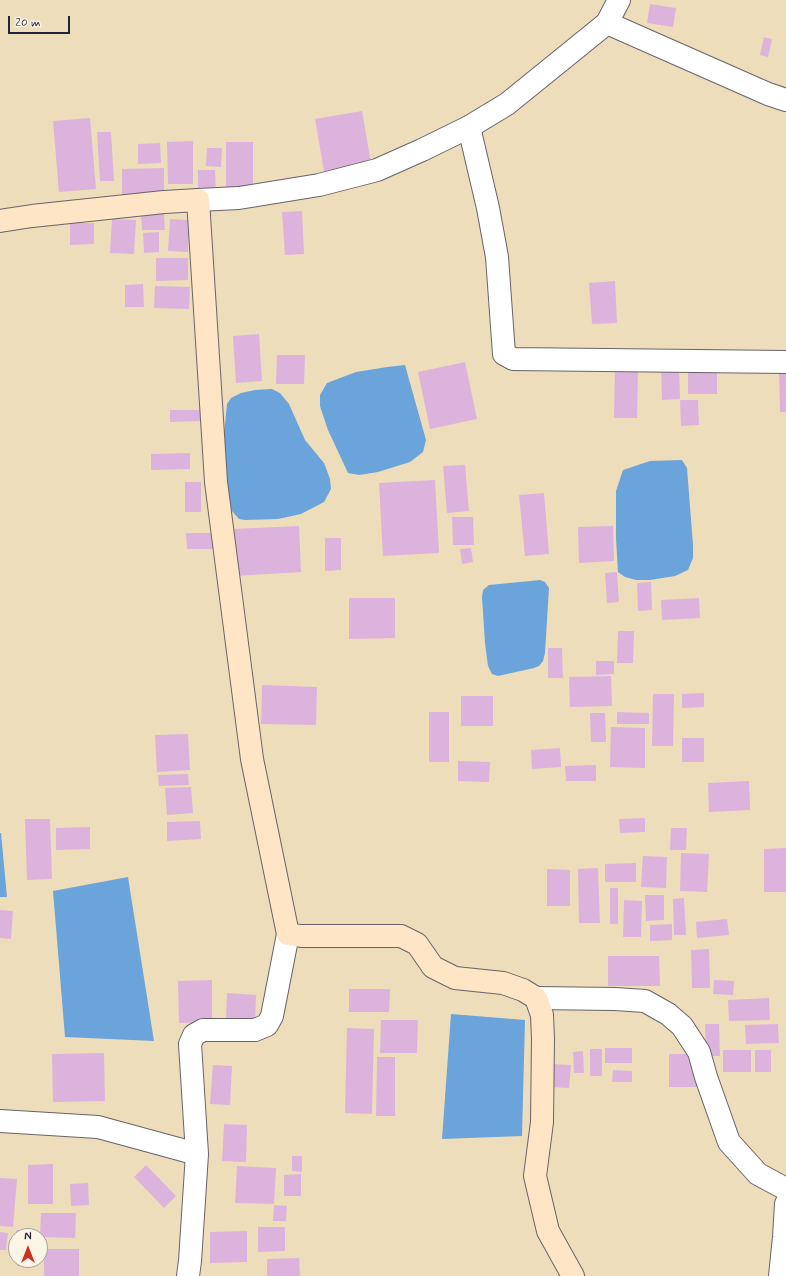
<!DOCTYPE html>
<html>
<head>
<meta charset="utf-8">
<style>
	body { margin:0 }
	#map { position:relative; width:786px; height:1276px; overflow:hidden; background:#edb; font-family:Mynerve,sans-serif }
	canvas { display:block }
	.north { position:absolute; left:8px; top:1228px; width:40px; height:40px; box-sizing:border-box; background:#fcf5e5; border:1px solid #a5a1a1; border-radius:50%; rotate:0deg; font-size:11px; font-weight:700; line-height:16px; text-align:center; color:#22223b }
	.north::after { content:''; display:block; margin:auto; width:14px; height:18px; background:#c8321e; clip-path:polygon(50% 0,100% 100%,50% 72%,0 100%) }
	.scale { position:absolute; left:8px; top:16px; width:62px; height:18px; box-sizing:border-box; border:2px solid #22223b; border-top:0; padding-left:5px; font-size:12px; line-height:14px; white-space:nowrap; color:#22223b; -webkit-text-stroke:3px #fcf5e5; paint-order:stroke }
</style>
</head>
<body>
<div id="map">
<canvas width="786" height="1276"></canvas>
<div class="north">N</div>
<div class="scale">20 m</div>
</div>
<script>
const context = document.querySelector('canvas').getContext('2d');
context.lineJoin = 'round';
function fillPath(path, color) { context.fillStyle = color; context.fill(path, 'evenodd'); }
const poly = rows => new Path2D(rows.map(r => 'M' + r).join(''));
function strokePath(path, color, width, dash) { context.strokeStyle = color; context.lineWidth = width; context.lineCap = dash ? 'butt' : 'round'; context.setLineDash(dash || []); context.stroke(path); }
const water = poly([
	[405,365,426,440,423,452,410,462,378,472,359,475,348,473,328,430,320,406,320,395,327,383,356,372,387,367],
	[272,389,280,393,289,404,305,440,324,463,330,479,331,489,324,502,301,514,278,519,245,520,239,519,231,510,227,497,223,444,227,404,231,398,241,393,255,390],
	[682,460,687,468,693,545,693,558,688,570,675,576,650,580,636,580,625,577,618,572,616,539,616,491,623,470,650,461],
	[540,580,545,582,549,588,545,653,543,661,539,666,534,668,498,676,492,674,488,666,485,643,482,597,483,590,489,585],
	[0,833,1,833,7,897,0,897],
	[128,877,154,1041,65,1037,53,891],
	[451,1014,525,1020,522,1136,442,1139]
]);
const building = poly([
	[650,4,676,8,673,27,647,23],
	[764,37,772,39,768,57,760,55],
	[362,111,371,163,324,171,315,119],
	[90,118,96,189,59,192,53,121],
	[97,132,111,132,114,181,100,181],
	[193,141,193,184,168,184,167,142],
	[226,142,253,142,253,191,226,191],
	[160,143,161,163,138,164,138,144],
	[207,148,222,148,221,167,206,166],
	[164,168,164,195,122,196,122,169],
	[198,170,215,170,216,196,198,196],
	[302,211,304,254,285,255,282,212],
	[164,214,165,230,142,230,141,215],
	[112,219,136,220,134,254,110,253],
	[170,219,189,220,188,252,168,251],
	[70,223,94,223,94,244,70,245],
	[159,232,159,252,144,253,143,233],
	[156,258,188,258,188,280,156,281],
	[615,281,617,323,592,324,589,283],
	[143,284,144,307,125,307,125,285],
	[155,286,190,287,189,309,154,308],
	[259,334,262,381,236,383,233,336],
	[277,355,305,355,304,384,276,384],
	[465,362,477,419,430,429,418,372],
	[615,366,638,367,637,418,614,418],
	[661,366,679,366,680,399,662,400],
	[688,369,717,369,717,394,688,394],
	[779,372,786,372,786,412,780,412],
	[680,400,698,400,699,425,681,426],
	[170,410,200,410,200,421,170,422],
	[190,453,190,469,151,470,151,454],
	[465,465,469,511,447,513,443,466],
	[435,480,439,553,383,556,379,483],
	[185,482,201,482,201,512,185,512],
	[544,493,549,554,525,556,519,495],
	[452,517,473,517,474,545,453,545],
	[299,526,301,572,235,576,233,529],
	[613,526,614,561,579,563,578,527],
	[186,533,213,533,213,549,187,549],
	[325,538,341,538,341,570,325,571],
	[471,548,473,562,462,564,460,549],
	[617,572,619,602,607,603,605,573],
	[651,582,652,610,638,611,637,583],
	[349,598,395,598,395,638,349,639],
	[699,598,700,618,662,620,661,600],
	[618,631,634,631,633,663,617,663],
	[548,648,562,648,563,678,548,678],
	[596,661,614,661,614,674,596,675],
	[611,676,612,706,570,707,569,677],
	[262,685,317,687,316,725,261,724],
	[704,693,704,707,682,708,682,694],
	[653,694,674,694,673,746,652,746],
	[461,696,493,696,493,726,461,726],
	[429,712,449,712,449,762,429,762],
	[617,712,649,713,649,724,617,724],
	[590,713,605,713,606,742,591,742],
	[611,727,645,728,645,768,610,767],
	[188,734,190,770,157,772,155,735],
	[682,738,704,738,704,762,682,762],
	[560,748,561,767,532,769,531,750],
	[458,761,490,762,489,782,458,781],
	[596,765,596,781,566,781,565,766],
	[188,774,189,785,159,786,158,775],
	[749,781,750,810,709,812,708,783],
	[191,787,193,813,167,815,165,788],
	[645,818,645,832,620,833,619,819],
	[25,819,50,819,52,879,27,880],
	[200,821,201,839,167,841,167,822],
	[90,827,90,849,56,850,56,828],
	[671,828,687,828,686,850,670,850],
	[786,848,786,892,764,892,764,849],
	[681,853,709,854,707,892,680,891],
	[643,856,667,857,666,888,641,887],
	[636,863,636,882,605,882,605,864],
	[598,868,600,923,579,923,578,869],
	[547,869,570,870,570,906,547,906],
	[610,888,618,888,618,924,610,924],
	[645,895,664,895,664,920,646,921],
	[684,898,686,935,674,935,673,899],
	[624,900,642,901,641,937,623,937],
	[0,910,13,911,11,939,0,938],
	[727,919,729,935,697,938,696,922],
	[672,924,672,940,650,941,650,925],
	[709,949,710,988,692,988,691,950],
	[608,956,659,956,660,986,608,986],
	[212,980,212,1022,179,1023,178,981],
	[714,980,734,981,733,995,713,994],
	[349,989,390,989,389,1012,349,1012],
	[227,993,256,995,255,1021,226,1020],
	[769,998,770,1020,729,1021,728,1000],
	[381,1020,418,1020,417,1053,380,1053],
	[705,1024,719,1024,720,1056,706,1056],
	[778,1024,779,1043,746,1044,745,1025],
	[347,1028,374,1029,372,1114,345,1113],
	[605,1048,632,1048,632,1063,605,1063],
	[590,1049,602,1049,602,1076,590,1076],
	[723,1050,751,1050,751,1072,723,1072],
	[755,1050,771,1050,771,1072,755,1072],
	[583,1051,584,1073,574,1073,573,1052],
	[104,1053,105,1101,53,1102,52,1054],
	[669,1054,696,1054,697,1087,669,1087],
	[377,1057,395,1057,395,1116,376,1116],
	[552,1064,571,1065,569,1088,551,1087],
	[213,1065,232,1066,230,1105,210,1104],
	[613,1070,632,1071,632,1082,612,1082],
	[224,1124,247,1125,246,1162,222,1161],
	[292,1156,302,1156,302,1172,292,1171],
	[53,1164,53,1204,28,1204,28,1165],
	[146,1165,176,1196,164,1208,134,1177],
	[237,1166,276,1168,274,1204,235,1203],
	[301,1174,301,1196,284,1196,284,1175],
	[0,1178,17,1179,13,1227,0,1226],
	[88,1183,89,1205,71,1206,70,1184],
	[274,1205,287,1206,286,1221,273,1221],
	[41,1213,76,1213,75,1238,40,1237],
	[258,1227,285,1227,285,1251,258,1252],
	[16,1230,26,1230,26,1236,16,1236],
	[247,1231,247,1262,210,1263,210,1232],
	[0,1232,8,1233,6,1250,0,1250],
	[44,1249,79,1249,79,1276,44,1276],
	[299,1258,300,1276,267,1276,267,1259],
	[17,1260,27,1260,28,1265,17,1266]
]);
const minor = poly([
	[607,23,768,94,786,100],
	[469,127,488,208,497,257,504,354,513,359,786,362],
	[536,998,615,999,645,1001,668,1014,682,1026,699,1052,706,1077,729,1142,758,1174,786,1189],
	[0,1121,98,1127,197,1154],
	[188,1276,190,1261,197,1154,190,1044,194,1035,203,1030,255,1030,267,1025,272,1016,288,934],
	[780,1276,784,1237,786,1204]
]);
const tertiary = poly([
	[198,200,239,198,319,185,377,170,422,150,469,127,507,104,607,23,619,0]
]);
const secondary = poly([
	[0,221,32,216,164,202,198,200,216,482,252,759,288,934,301,936,401,936,417,944,433,967,455,978,503,983,523,990,536,998,542,1015,543,1039,542,1122,535,1176,548,1231,573,1276]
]);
fillPath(water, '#6ba4da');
fillPath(building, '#dcb3dd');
strokePath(minor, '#696368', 24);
strokePath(tertiary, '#696368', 24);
strokePath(secondary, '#696368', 24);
strokePath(minor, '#fff', 22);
strokePath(tertiary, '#fff', 22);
strokePath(secondary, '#fde5c5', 22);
</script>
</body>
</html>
